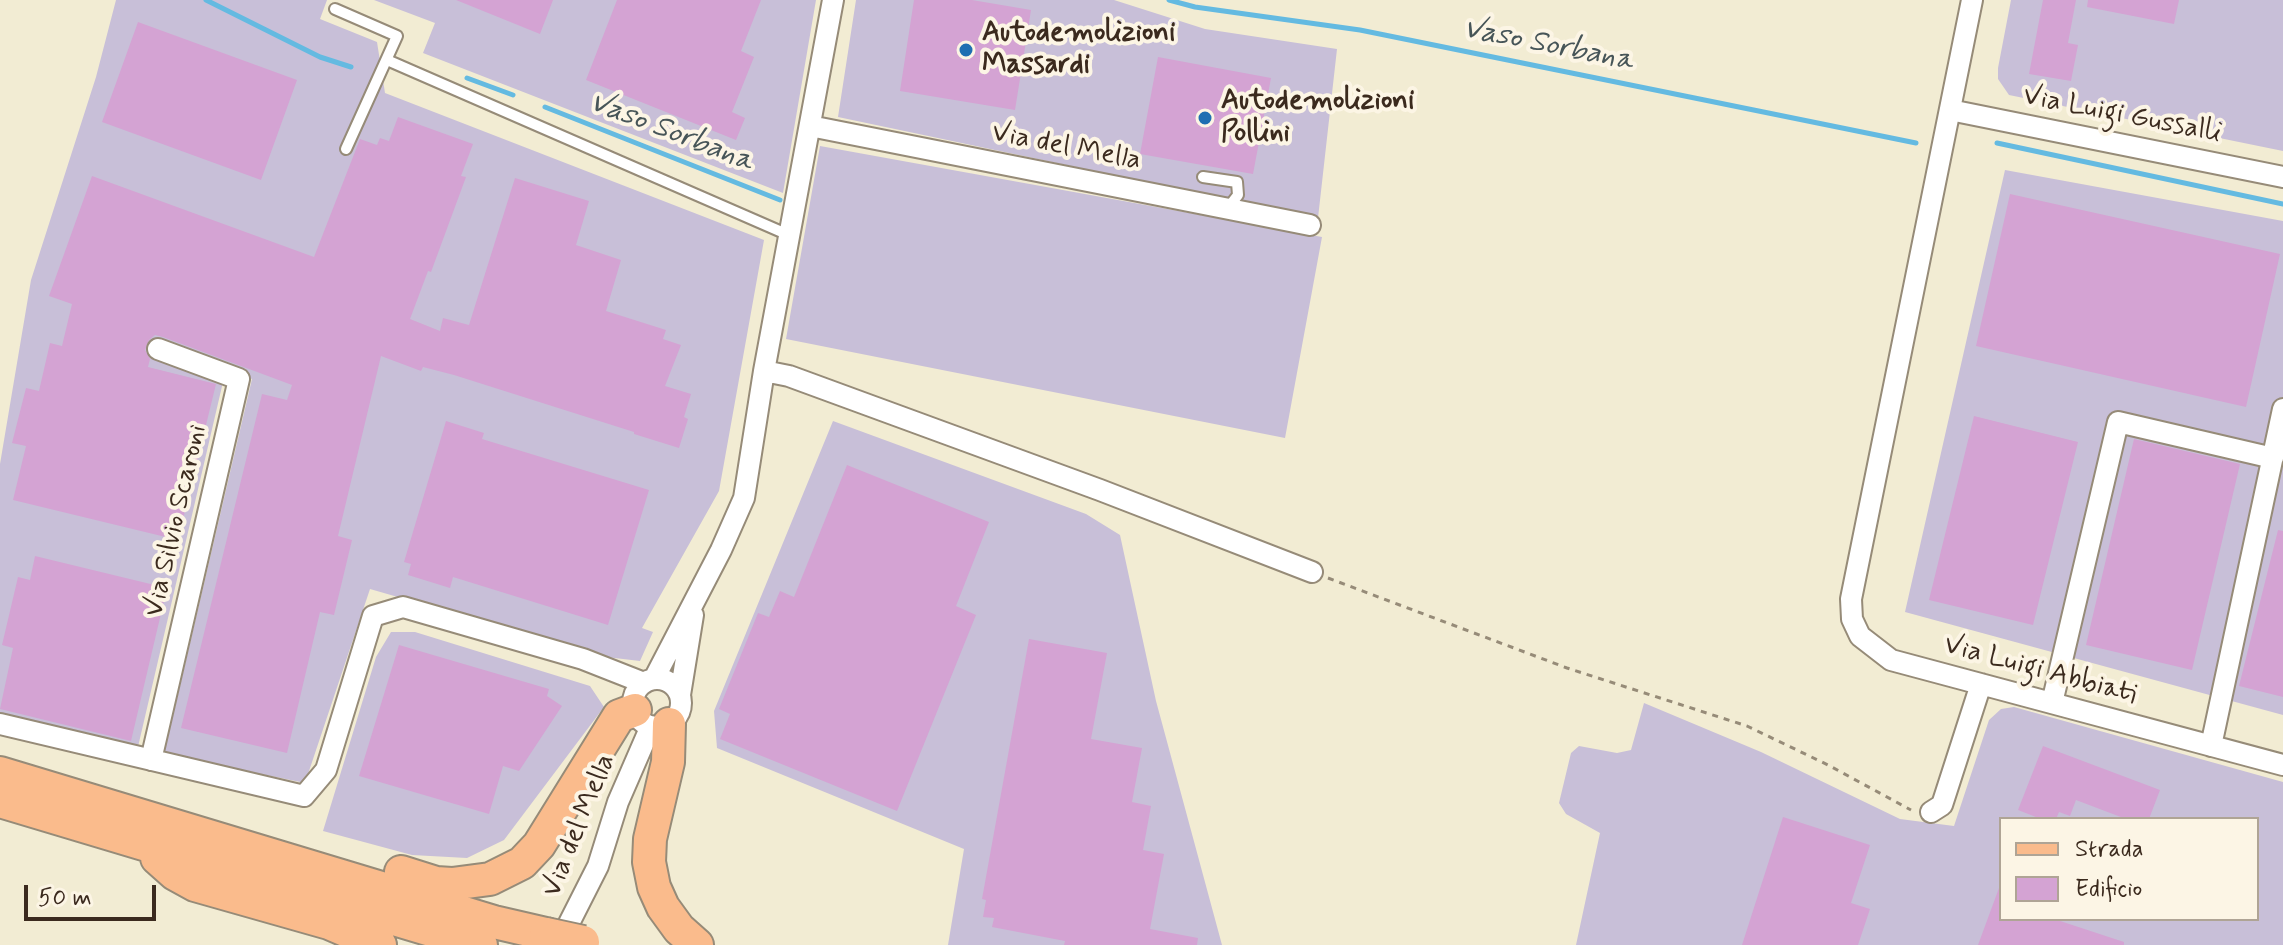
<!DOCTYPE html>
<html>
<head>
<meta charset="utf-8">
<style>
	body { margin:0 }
	#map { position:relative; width:2283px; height:945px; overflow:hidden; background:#f2ecd3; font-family:Mynerve,sans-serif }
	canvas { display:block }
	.legend { position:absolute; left:1999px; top:817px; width:260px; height:104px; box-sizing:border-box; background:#fcf5e5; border:2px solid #afa495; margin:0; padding:10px 14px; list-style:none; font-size:24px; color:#3b2a1e }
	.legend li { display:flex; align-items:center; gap:16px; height:40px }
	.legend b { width:40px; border:2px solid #afa495 }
	.scale { position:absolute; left:24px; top:885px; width:132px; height:36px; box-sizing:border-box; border:4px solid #3b2a1e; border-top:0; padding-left:10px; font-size:24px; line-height:28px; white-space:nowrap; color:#3b2a1e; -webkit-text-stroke:6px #fcf5e5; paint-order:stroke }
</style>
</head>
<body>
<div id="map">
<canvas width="2283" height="945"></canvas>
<ul class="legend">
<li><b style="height:10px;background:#fabb8c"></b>Strada</li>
<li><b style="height:22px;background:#d4a3d3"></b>Edificio</li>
</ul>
<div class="scale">50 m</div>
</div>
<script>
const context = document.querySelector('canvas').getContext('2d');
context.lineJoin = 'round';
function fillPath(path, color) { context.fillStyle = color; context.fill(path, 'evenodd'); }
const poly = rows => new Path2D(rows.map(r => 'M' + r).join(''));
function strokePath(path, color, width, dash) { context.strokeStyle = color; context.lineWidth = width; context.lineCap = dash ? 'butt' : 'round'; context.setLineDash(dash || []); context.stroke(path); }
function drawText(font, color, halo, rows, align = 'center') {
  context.font = font + ' Mynerve,sans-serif'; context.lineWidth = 8; context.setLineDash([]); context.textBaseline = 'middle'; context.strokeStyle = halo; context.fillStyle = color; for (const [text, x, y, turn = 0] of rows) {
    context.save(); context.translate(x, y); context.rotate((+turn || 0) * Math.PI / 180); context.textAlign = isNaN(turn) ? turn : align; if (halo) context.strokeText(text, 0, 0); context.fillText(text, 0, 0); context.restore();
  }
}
const industrial = poly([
	[116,0,327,0,320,19,377,42,385,93,764,240,719,491,642,628,653,632,640,661,606,657,370,589,305,783,164,754,252,379,158,343,223,382,137,751,0,722,0,464,31,280,96,77],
	[374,0,816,0,783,193,423,53,435,23],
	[856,0,1114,0,1205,29,1337,49,1318,218,838,117],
	[2011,0,2283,0,2283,151,2009,95,1998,79,1998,68],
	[820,146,1322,237,1285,438,786,339],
	[2005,170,2283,221,2283,715,1905,612],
	[833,421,1086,514,1120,535,1156,701,1222,945,948,945,964,849,717,748,714,711],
	[391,632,415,632,590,686,604,707,504,840,467,858,412,855,323,831,376,657],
	[1644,703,1761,752,1900,819,1954,826,1989,720,2001,709,2014,707,2283,782,2283,945,1576,945,1600,833,1566,814,1559,803,1571,753,1579,746,1617,753,1631,750],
	[2001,819,2257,819,2257,919,2001,919]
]);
const stream = poly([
	[206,0,320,57,351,67],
	[1169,0,1195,7,1360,30,1916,143],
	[467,78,513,95],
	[545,107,780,200],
	[1997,143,2283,204]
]);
const building = poly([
	[456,0,553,0,540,34],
	[617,0,761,0,741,51,754,57,732,112,745,118,736,140,586,80],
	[914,0,972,0,1031,10,1015,110,900,91],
	[2043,0,2076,0,2068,43,2078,45,2071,81,2029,74],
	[2088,0,2179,0,2174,24,2087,7],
	[138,22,297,80,261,180,102,122],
	[1158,57,1271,78,1253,174,1140,154],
	[398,117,473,144,461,176,466,177,431,272,428,271,410,319,440,331,443,318,469,325,515,178,589,201,576,245,621,260,606,311,666,330,663,339,681,345,665,386,691,394,684,417,688,419,679,448,634,434,634,432,454,375,423,367,421,371,381,356,338,536,352,540,334,615,320,612,287,753,181,728,262,394,287,400,292,385,163,337,155,335,149,340,145,350,150,359,148,367,216,384,178,540,13,500,26,446,12,443,26,388,39,391,50,343,62,346,72,304,49,296,92,176,314,257,360,139,377,145,380,138,389,141],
	[2010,194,2280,254,2246,407,1976,346],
	[1974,416,2078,442,2033,625,1929,600],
	[446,421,484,433,482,439,649,490,608,625,453,577,450,588,408,575,411,564,404,562],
	[2134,439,2240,464,2192,670,2086,645],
	[847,465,989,522,956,606,976,615,897,811,720,739,730,714,719,709,758,613,769,617,780,591,794,597],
	[2278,530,2283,531,2283,697,2239,686],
	[35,556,167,588,131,741,0,709,13,648,2,645,18,577,30,580],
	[1029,639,1107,653,1091,739,1142,748,1132,802,1151,806,1143,850,1164,854,1150,929,1198,938,1197,945,1064,945,1065,941,992,927,994,918,983,917,986,900,982,899],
	[399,645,549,689,547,696,562,706,519,771,503,766,489,814,359,776],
	[2043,746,2160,790,2149,819,2126,819,2076,800,2070,816,2059,812,2056,819,2041,819,2018,810],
	[1783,817,1870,845,1851,903,1870,909,1858,945,1742,945],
	[1999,888,2001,919,2054,919,2124,942,2124,945,1978,945]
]);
const path = poly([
	[1328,578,1567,668,1747,726,1828,765,1911,810]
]);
const service = poly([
	[335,9,397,36,346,149],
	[387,60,791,236],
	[1203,177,1237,182,1238,195,1227,209]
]);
const minor = poly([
	[1972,0,1851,599,1852,619,1860,636,1891,660,2283,765],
	[1950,110,2283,177],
	[810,126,1310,225],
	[764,371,789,376,1100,490,1312,572],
	[654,679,721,550,744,498,764,371,833,0],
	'633 703a24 24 0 1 1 48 0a24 24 0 1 1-48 0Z',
	[680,695,693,615],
	[2052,703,2118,422,2273,458],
	[0,724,304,796,326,770,373,616,403,607,583,659,644,683],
	[2211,746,2283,409],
	[151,760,239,379,158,349],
	[1931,812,1942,805,1981,684],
	[558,945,598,866,618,802,651,726]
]);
const primary = poly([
	[669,724,668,762,650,839,649,862,654,887,663,907,679,929,697,945],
	[0,773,494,922,546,934],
	[0,801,481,945],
	[157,858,175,874,195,885,329,923,380,945],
	[401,872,436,883,452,884,490,879,522,863,539,845,619,716,635,710]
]);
const primaryBridge = poly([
	[546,934,583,942]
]);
const markers = [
	[966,50,8,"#1f6fb2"],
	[1205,118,8,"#1f6fb2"]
];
const poiNames = [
	["Autodemolizioni",982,34],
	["Massardi",982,66],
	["Autodemolizioni",1221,102],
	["Pollini",1221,134]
];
const streetNames = [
	["Via Luigi Gussalli",2122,116,11],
	["Via del Mella",1066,148,11],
	["Via Silvio Scaroni",177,521,-77],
	["Via Luigi Abbiati",2040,671,15],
	["Via del Mella",580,826,-68]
];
const waterNames = [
	["Vaso Sorbana",1548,46,11],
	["Vaso Sorbana",671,133,21]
];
fillPath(industrial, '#c8bfd8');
strokePath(stream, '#64bae1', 5);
fillPath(building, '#d4a3d3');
strokePath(service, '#968b78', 14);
strokePath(minor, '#968b78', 24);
strokePath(primary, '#968b78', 36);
strokePath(path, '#968b78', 3, [6, 6]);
strokePath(service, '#fff', 10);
strokePath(minor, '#fff', 20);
strokePath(primary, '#fabb8c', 32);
strokePath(primaryBridge, '#968b78', 36, []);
strokePath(primaryBridge, '#fabb8c', 32);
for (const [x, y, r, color] of markers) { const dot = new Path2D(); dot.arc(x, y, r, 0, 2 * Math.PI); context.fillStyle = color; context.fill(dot); strokePath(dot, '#fcf5e5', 3); }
drawText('bold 28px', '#3b2a1e', '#fcf5e5', poiNames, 'left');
drawText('28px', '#3b2a1e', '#fcf5e5', streetNames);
drawText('italic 30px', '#475558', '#fcf5e5', waterNames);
</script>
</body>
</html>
